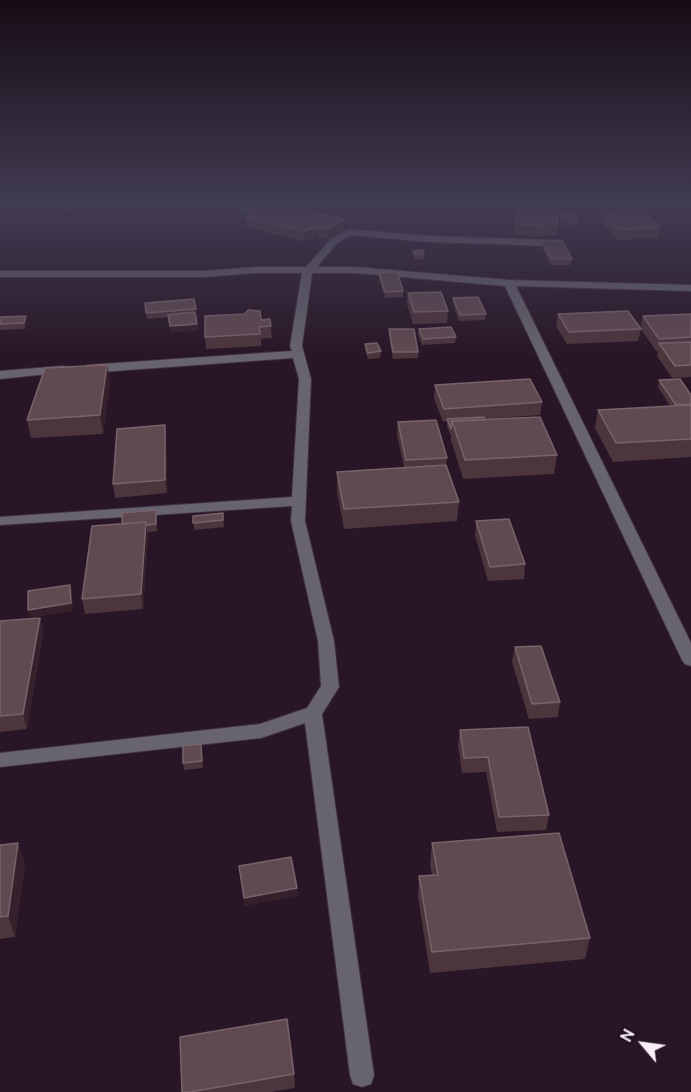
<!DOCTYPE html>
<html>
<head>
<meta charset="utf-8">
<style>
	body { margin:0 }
	#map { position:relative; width:691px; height:1092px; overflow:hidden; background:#281626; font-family:Ubuntu,sans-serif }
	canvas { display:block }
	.north { position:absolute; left:613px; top:1014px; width:60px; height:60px; -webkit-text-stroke:4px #1e0d1d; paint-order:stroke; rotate:299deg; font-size:16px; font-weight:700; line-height:24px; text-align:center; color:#faeef8 }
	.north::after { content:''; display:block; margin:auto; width:21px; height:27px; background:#faeef8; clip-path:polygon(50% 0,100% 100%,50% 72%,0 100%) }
</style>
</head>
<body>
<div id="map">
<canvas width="691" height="1092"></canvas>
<div class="north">N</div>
</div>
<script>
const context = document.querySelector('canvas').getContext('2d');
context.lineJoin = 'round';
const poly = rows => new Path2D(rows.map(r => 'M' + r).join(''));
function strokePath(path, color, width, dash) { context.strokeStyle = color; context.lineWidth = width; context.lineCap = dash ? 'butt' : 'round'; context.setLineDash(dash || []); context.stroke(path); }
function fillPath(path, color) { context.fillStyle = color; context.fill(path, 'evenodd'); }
const street = poly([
	[233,206,247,206,263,213,259,216,233,206],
	[348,229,431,236,553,240,558,243,553,246,431,242,350,235,337,243,317,267,356,267,509,280,691,285,691,291,516,286,691,643,691,666,685,664,682,660,505,286,356,273,312,273,302,346,311,379,305,521,334,641,339,687,322,714,374,1075,371,1084,362,1087,353,1084,350,1075,305,723,261,738,0,767,0,753,260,724,307,708,321,686,318,641,291,521,292,506,0,525,0,517,292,497,299,379,293,358,87,373,81,369,87,365,292,351,290,346,302,273,255,273,204,277,0,277,0,271,204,271,255,267,306,267,331,239,348,229],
	[63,366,67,368,67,372,0,379,0,371,63,366]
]);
const wall = poly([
	[57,206,86,206,72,211],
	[516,207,558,224,557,235,544,234,543,237,514,235],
	[561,212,577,220,576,225,562,225,560,217],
	[603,213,660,227,658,238,618,240,601,223],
	[245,217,344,230,328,239,318,237,304,241,246,227],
	[542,241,572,259,571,265,551,265,542,247],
	[413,251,424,254,424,259,414,260],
	[379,273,403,291,403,297,385,298,379,279],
	[408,293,448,311,447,323,413,324,407,304],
	[453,298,486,314,485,320,459,321,453,304],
	[194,299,198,330,171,332,169,317,147,319,145,303],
	[558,314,640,328,643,316,691,314,691,377,672,378,657,356,658,351,656,351,641,329,638,341,567,344,556,326],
	[0,317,27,322,25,329,0,330],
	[261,320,271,326,272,338,261,339,261,346,206,349,205,337],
	[389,329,418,352,418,358,393,359,389,336],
	[419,329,456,337,455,343,422,345,418,335],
	[365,344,381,351,380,358,368,359,365,351],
	[107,365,110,383,103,434,31,438,27,420],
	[659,380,691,395,691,457,613,462,595,428,598,410,670,406,658,387],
	[435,385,542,402,540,415,484,419,557,455,554,474,463,479,451,440,451,436,447,426,447,421,443,422,434,398],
	[398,422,447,458,446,465,459,502,457,521,344,529,337,491,337,472,404,467,397,435],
	[166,438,167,493,115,498,113,484],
	[156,510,157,531,148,532,148,536,143,609,85,614,82,599,122,524],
	[223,513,224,527,194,530,193,516],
	[476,521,525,564,524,579,488,581,475,535],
	[40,618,43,633,27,729,0,732,0,621],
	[515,647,560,702,558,717,529,719,512,662],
	[460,730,549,815,546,830,497,832,486,772,462,773,458,745],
	[202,752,203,768,184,770,183,763],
	[18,843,25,864,15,937,0,939,0,845],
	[432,843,590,938,585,959,430,973,418,897,419,876,432,875,430,865],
	[294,1074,295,1088,271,1092,182,1092]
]);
const shadedWall = poly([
	[71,206,86,206,72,211],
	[344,219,344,230,328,239,328,229],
	[318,227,318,237,304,241,304,231],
	[26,316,27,322,25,329,24,323],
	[197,324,198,330,171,332,170,326],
	[107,365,110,383,103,434,100,415],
	[165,425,166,438,167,493,165,480],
	[146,522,148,536,143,609,141,594],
	[70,585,72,592,73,611,30,618,28,610],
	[40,618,43,633,27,729,23,714],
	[18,843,25,864,15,937,8,916],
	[297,888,298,896,244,906,244,898]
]);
const building = poly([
	[265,206,286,206,344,219,328,229,318,227,304,231,245,217,265,206],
	[516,207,558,209,558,224,545,223,545,226,515,224,516,207],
	[642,210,660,227,620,230,603,213,642,210],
	[561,212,575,213,577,220,562,220,561,212],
	[562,240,572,259,551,259,542,241,562,240],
	[423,250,424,254,414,254,413,251,423,250],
	[397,272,403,291,385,292,379,273,397,272],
	[441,292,448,311,414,312,408,293,441,292],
	[478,297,486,314,460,315,453,298,478,297],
	[194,299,196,309,146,313,145,303,194,299],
	[248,310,260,311,261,320,270,319,271,326,259,327,260,334,205,337,205,316,245,314,248,310],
	[628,311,641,329,569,332,558,314,628,311],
	[195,312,197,324,170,326,168,315,195,312],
	[691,314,691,337,659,339,643,316,691,314],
	[26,316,24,323,0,324,0,317,26,316],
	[451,327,456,337,423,339,419,329,451,327],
	[389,329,414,329,418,352,393,352,389,329],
	[691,342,691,365,675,366,659,343,691,342],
	[377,343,381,351,368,353,365,344,377,343],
	[107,365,100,415,27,420,45,368,107,365],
	[530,379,542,402,444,409,435,385,530,379],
	[680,379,691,395,691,404,676,405,659,380,680,379],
	[691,405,691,439,616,443,598,410,691,405],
	[484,417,485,420,452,421,451,429,447,419,484,417],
	[540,417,557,455,465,460,452,421,540,417],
	[436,420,447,458,406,460,398,422,436,420],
	[165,425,165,480,113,484,117,429,165,425],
	[446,465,459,502,344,509,337,472,446,465],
	[156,510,156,524,146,525,146,522,122,524,122,513,156,510],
	[223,513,223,520,193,523,193,516,223,513],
	[509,519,525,564,490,567,476,521,509,519],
	[146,522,141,594,82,599,92,526,146,522],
	[70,585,71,603,28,610,28,591,70,585],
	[40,618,23,714,0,716,0,621,40,618],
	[541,646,560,702,532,704,515,647,541,646],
	[528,727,549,815,499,817,488,757,464,758,460,730,528,727],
	[201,744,202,761,183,763,183,746,201,744],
	[559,833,590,938,432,952,419,876,438,875,432,843,559,833],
	[18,843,8,916,0,917,0,845,18,843],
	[291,857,297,888,244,898,239,866,291,857],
	[287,1019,294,1074,190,1092,182,1092,180,1037,287,1019]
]);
strokePath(street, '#41303f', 2);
fillPath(street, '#68646f');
fillPath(wall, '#4d353d');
fillPath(shadedWall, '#36202b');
fillPath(building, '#604951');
strokePath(building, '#78636b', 1.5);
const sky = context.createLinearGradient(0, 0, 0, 359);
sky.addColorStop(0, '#160c15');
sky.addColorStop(0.57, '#423c52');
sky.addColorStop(1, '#423c5200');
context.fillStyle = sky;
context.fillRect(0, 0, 691, 359);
</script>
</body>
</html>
